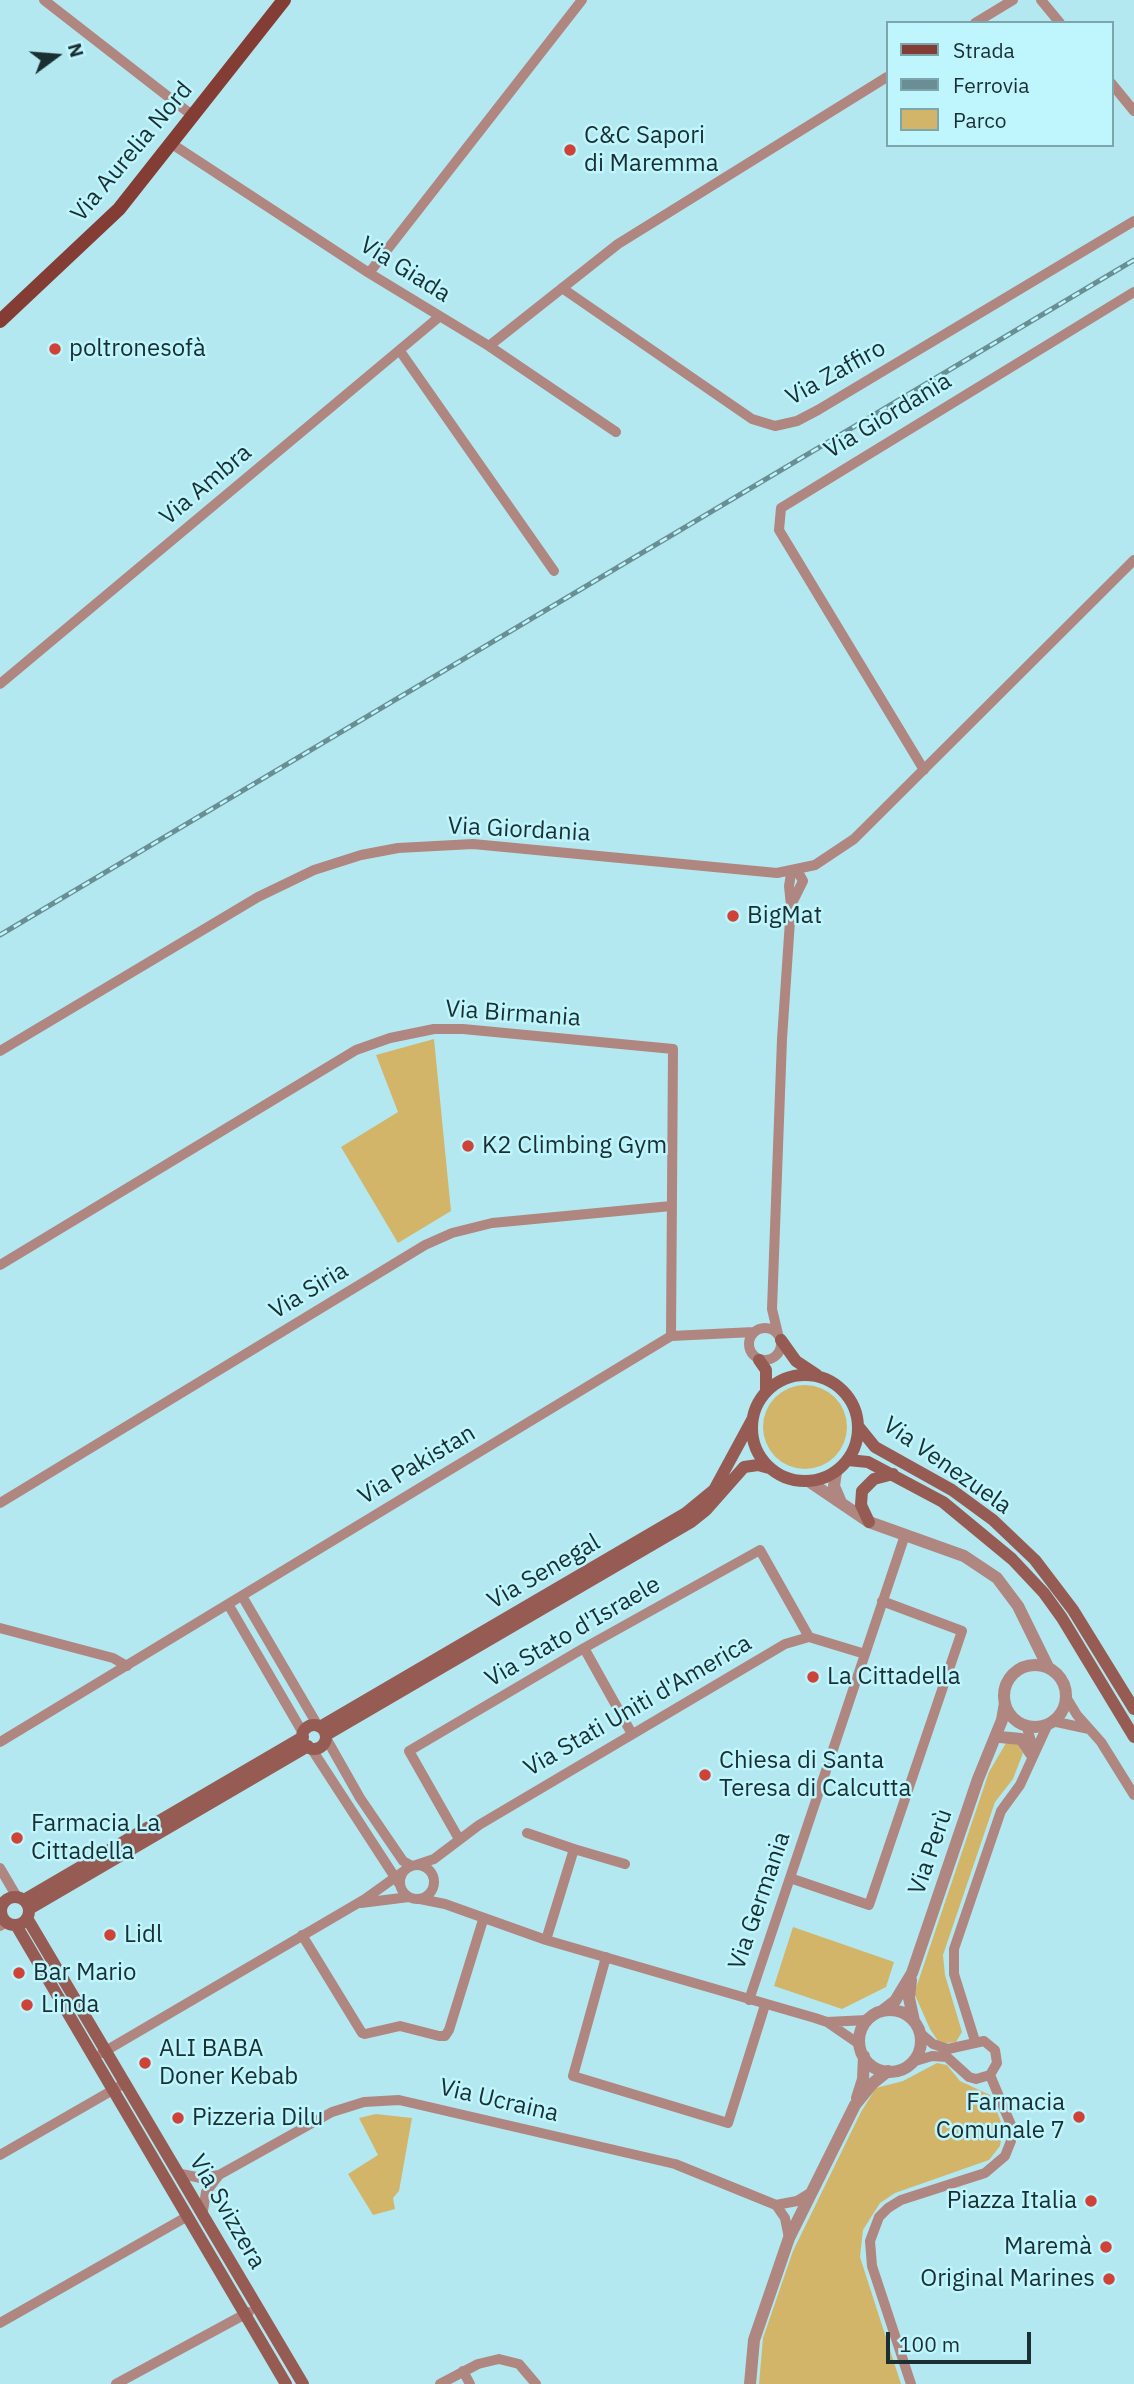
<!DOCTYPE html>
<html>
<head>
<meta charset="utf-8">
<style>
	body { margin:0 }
	#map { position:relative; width:1134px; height:2384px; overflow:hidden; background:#b3e8f0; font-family:"IBM Plex Sans",sans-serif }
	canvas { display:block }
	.legend { position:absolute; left:886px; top:21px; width:228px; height:126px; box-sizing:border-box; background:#bff5fd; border:2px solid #7da6ac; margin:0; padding:9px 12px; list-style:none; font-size:21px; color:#1a2f32 }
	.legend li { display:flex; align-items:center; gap:14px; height:35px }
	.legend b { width:35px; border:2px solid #7da6ac }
	.north { position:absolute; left:21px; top:21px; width:70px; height:70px; -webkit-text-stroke:5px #bff5fd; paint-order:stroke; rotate:74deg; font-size:19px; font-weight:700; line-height:28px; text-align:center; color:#1a2f32 }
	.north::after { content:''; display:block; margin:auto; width:24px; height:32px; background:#1a2f32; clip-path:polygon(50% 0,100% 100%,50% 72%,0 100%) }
	.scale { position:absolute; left:886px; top:2332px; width:145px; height:32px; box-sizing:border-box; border:4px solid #1a2f32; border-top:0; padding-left:9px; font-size:21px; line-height:24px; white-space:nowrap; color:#1a2f32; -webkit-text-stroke:5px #bff5fd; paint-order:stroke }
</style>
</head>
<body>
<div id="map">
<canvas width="1134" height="2384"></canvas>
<ul class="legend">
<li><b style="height:9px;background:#833d35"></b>Strada</li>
<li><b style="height:9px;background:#698f94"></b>Ferrovia</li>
<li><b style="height:19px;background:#d3b56a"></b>Parco</li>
</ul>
<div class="north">N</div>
<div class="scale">100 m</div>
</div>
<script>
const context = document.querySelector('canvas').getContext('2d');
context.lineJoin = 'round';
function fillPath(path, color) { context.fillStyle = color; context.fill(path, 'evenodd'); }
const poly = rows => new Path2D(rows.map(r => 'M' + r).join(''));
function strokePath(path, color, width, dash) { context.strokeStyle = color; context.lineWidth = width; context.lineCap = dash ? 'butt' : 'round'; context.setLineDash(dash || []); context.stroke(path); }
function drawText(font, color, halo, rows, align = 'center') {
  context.font = font + ' "IBM Plex Sans",sans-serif'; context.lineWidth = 5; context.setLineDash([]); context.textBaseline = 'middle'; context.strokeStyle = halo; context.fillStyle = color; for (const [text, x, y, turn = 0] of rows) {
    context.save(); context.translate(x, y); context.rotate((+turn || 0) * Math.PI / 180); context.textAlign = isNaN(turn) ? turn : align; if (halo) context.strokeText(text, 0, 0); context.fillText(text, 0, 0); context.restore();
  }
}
const green = poly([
	[434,1039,451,1211,398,1243,341,1147,398,1112,376,1055],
	'763 1427a42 42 0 1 1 84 0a42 42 0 1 1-84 0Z',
	[1006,1743,1017,1744,1023,1753,1013,1779,995,1802,943,1955,945,1975,962,2032,956,2042,946,2043,938,2041,930,2029,915,1995,916,1988,989,1772],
	[793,1927,894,1962,886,1987,842,2009,774,1986],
	[937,2063,947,2065,960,2081,990,2095,1002,2124,1002,2135,1000,2146,989,2160,895,2193,880,2203,863,2230,860,2257,901,2384,759,2384,763,2338,793,2251,861,2112,876,2088,903,2081],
	[376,2114,412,2118,399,2191,393,2198,395,2209,373,2215,348,2174,378,2155,359,2118]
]);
const minor = poly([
	[44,0,193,116],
	[1041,0,1060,23],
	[975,23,1013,0],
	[1111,83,1134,111],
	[172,144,369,273,489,346,616,432],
	[369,273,582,0],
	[562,288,752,419,775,426,797,421,818,410,1134,221],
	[489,346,618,244,887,77],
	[400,351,554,571],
	[0,684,439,317],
	[924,770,779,530,781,508,1134,292],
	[791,905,803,881,797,870],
	[0,1051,258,897,314,870,361,855,398,848,473,844,777,873,815,865,854,839,1134,560],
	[0,1265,356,1050,390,1038,434,1029,463,1029,673,1049,671,1336],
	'749 1344a16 16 0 1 1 32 0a16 16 0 1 1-32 0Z',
	[778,1334,772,1309,782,1039,791,906,789,886,791,874,796,870],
	[0,1503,425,1245,452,1233,492,1223,671,1206],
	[242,1596,318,1726],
	[228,1604,303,1733],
	[0,1628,113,1658,127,1666],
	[584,1648,632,1734],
	[1066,1697,1077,1715,1101,1742,1134,1795],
	[1052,1721,1089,1729],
	[1026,1725,1033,1747],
	[326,1738,360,1798,403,1861,412,1866],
	[0,1742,671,1336,754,1332],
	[311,1748,400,1885],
	[527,1833,574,1849],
	[459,1839,409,1751,584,1648,760,1550,809,1637],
	'400 1882a17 17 0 1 1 34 0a17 17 0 1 1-34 0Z',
	[416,1865,434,1859,479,1825,785,1644,809,1637,865,1654],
	[0,1868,17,1897],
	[790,1878,869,1905,962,1631,882,1601],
	[420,1899,445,1904,546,1940,815,2018,827,2022,859,2044],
	[0,1902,2,1906],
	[361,1903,409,1897],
	[0,1926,7,1922],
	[302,1935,362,2033,365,2034,400,2026,439,2036,445,2036,449,2030,483,1920],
	[546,1940,574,1849,625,1864],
	[606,1957,573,2076,728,2123,765,2005],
	[749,2000,905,1535],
	[827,2022,867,2020],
	[975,2041,954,1974,954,1949,1001,1811,1020,1785,1048,1724],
	[102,2053,365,1899,404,1871],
	[912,2062,932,2056,947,2057,969,2077,976,2079,990,2075,997,2063,995,2050,984,2041,948,2049,933,2044,919,2032],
	[0,2155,125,2083],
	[181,2174,201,2178,219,2175,332,2112,364,2102,399,2100,675,2164,776,2205,797,2201,810,2193],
	[776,2205,785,2218,789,2238],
	[203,2211,206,2192,219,2175],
	[0,2323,188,2216],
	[463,2371,470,2384],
	[116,2384,249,2312],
	[440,2384,478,2364,499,2359,519,2364,536,2384],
	[911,2384,872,2266,870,2241,879,2217,888,2208,901,2200,985,2173,1005,2156,1011,2141,1011,2125,990,2075]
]);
const tertiary = poly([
	[836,1472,834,1486,840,1500],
	[810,1482,869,1522,964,1556,997,1578,1018,1606,1048,1667],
	'1004 1696a31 31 0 1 1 62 0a31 31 0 1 1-62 0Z',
	[1000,1737,1021,1739,1032,1755],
	[911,1980,909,1998,914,2021],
	'859 2041a31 31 0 1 1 62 0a31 31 0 1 1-62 0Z',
	[882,2011,895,2001,912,1973,978,1779,1002,1720,1005,1703],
	[857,2098,863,2079,864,2056],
	[750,2384,754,2340,789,2238,855,2105,873,2083,888,2071]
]);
const secondary = poly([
	[781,1340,796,1361,817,1375],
	[759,1360,766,1370,766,1392],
	'752 1428a53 53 0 1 1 106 0a53 53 0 1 1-106 0Z',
	[858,1426,875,1447,952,1490,993,1520,1035,1560,1073,1610,1134,1709],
	[848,1460,868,1462,943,1502,1012,1559,1044,1593,1062,1618,1134,1737],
	[869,1522,861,1505,862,1491,874,1479,893,1474],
	'302 1737a12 12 0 1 1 24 0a12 12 0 1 1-24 0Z',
	[320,1727,686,1513,714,1490,753,1418],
	[326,1735,691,1522,706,1510,744,1467,758,1465,769,1468],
	'1 1911a14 14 0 1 1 28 0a14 14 0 1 1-28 0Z',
	[24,1900,303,1737],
	[29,1909,308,1746],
	[27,1918,303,2384],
	[16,1925,286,2384]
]);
const primary = poly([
	[0,321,119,209,284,0]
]);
const rail = poly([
	[0,935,1134,260]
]);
const markers = [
	[570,150,7,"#cf4238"],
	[55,349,7,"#cf4238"],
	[733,916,7,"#cf4238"],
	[468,1146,7,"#cf4238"],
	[813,1677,7,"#cf4238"],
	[705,1775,7,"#cf4238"],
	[17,1838,7,"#cf4238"],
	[110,1935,7,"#cf4238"],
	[19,1973,7,"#cf4238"],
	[27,2005,7,"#cf4238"],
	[145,2063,7,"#cf4238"],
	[1079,2117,7,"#cf4238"],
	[178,2118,7,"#cf4238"],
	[1091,2201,7,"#cf4238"],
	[1106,2247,7,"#cf4238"],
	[1109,2279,7,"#cf4238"]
];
const poiNames = [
	["C&C Sapori",584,136],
	["di Maremma",584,164],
	["poltronesofà",69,349],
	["BigMat",747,916],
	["K2 Climbing Gym",482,1146],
	["La Cittadella",827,1677],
	["Chiesa di Santa",719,1761],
	["Teresa di Calcutta",719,1789],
	["Farmacia La",31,1824],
	["Cittadella",31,1852],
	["Lidl",124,1935],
	["Bar Mario",33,1973],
	["Linda",41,2005],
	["ALI BABA",159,2049],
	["Doner Kebab",159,2077],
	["Farmacia",1065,2103,"right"],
	["Comunale 7",1065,2131,"right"],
	["Pizzeria Dilu",192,2118],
	["Piazza Italia",1077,2201,"right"],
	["Maremà",1092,2247,"right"],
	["Original Marines",1095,2279,"right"]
];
const streetNames = [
	["Via Aurelia Nord",132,152,-50],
	["Via Giada",405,270,32],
	["Via Zaffiro",836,373,-29],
	["Via Giordania",888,416,-31],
	["Via Ambra",206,485,-40],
	["Via Giordania",519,830,3],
	["Via Birmania",513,1014,4],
	["Via Siria",309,1291,-31],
	["Via Pakistan",417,1465,-31],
	["Via Venezuela",947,1466,35],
	["Via Senegal",544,1572,-30],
	["Via Stato d'Israele",573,1632,-30],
	["Via Stati Uniti d'America",638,1706,-30],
	["Via Perù",931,1852,-71],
	["Via Germania",760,1901,-71],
	["Via Ucraina",499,2101,13],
	["Via Svizzera",227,2212,60]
];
fillPath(green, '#d3b56a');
strokePath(minor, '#b08680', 10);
strokePath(tertiary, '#b08680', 12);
strokePath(secondary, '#965c54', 12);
strokePath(primary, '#833d35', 14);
strokePath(rail, '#698f94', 5);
strokePath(rail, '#bff5fd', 2.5, [8]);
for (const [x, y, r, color] of markers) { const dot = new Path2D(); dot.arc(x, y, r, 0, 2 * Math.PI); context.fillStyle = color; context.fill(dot); strokePath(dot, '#bff5fd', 2.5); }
drawText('24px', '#1a2f32', '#bff5fd', poiNames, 'left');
drawText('24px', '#1a2f32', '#bff5fd', streetNames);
</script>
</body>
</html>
